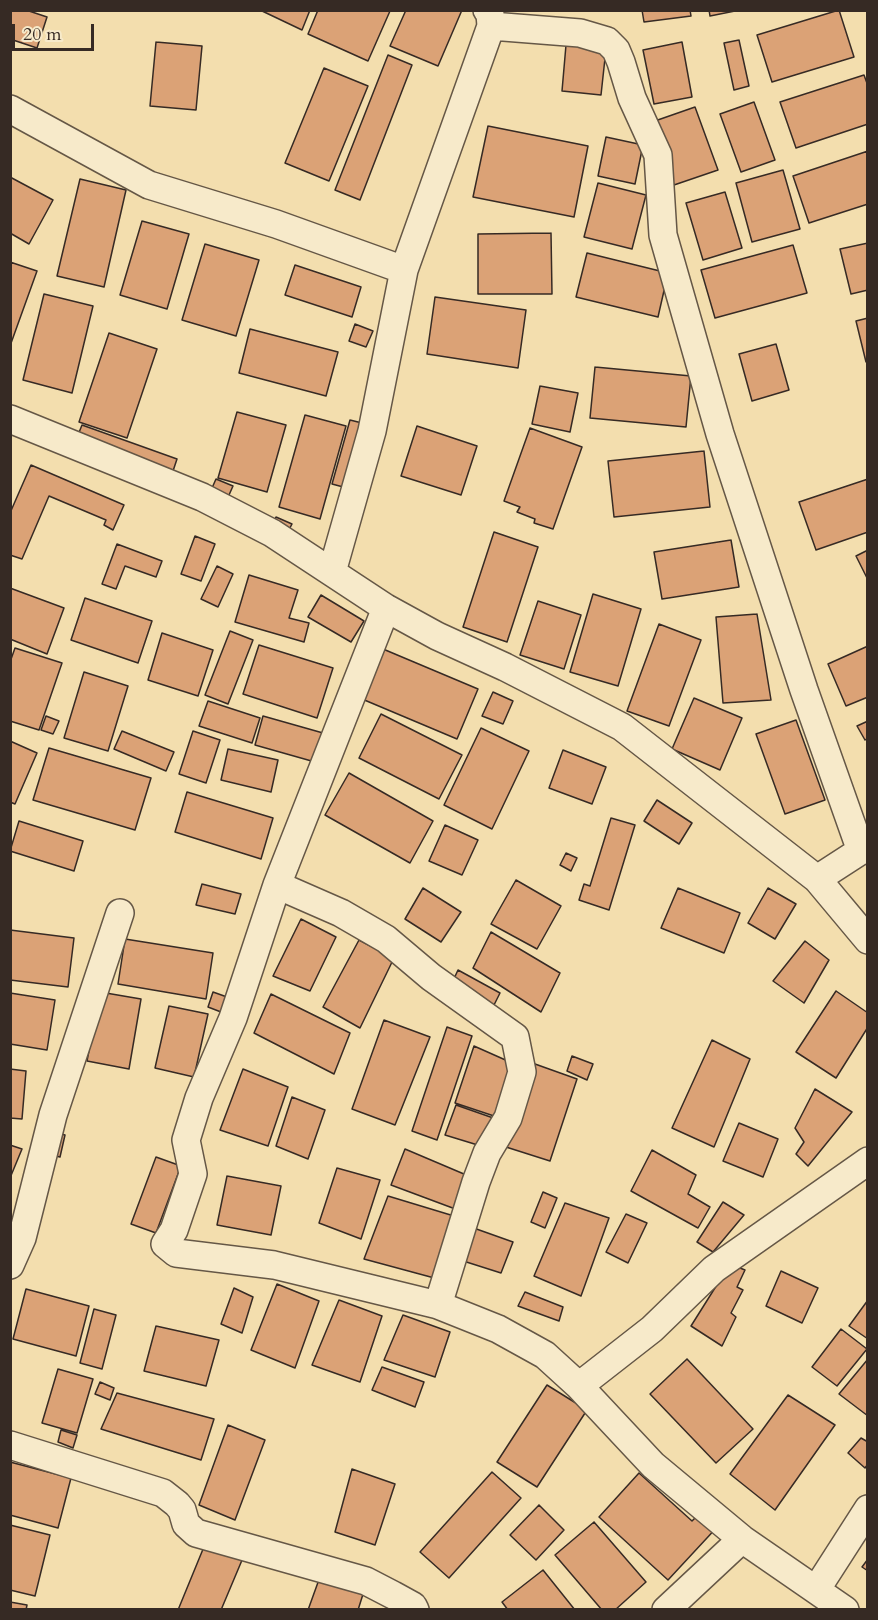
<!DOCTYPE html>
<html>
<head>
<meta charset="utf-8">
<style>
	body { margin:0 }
	#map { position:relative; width:878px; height:1620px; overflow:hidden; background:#f3deae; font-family:Cardo,serif }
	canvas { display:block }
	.frame { position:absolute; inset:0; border:12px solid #362a24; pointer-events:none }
	.scale { position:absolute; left:12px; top:24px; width:82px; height:27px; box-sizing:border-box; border:3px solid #362a24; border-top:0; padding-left:8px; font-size:18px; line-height:21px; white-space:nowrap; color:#362a24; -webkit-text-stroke:4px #f7eaca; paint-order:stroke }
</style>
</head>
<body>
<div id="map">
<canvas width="878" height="1620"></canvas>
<div class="frame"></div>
<div class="scale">20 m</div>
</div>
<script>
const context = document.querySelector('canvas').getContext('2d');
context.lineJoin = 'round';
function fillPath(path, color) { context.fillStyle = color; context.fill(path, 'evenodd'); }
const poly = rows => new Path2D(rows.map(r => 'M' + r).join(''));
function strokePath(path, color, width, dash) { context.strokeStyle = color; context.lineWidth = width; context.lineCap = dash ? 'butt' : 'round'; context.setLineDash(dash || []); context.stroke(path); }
const building = poly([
	[10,10,26,10,47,17,37,48,10,39,10,10],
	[260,10,310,10,302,30,260,10],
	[318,10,389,10,390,11,368,61,308,34,318,10],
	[406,10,462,10,438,66,390,46,406,10],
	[642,10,690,10,691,16,644,22,642,10],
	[709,10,735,10,735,11,710,16,709,10],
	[839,10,854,57,772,82,757,35,839,10],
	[739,40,749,86,734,90,724,43,739,40],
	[156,42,202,46,196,110,150,106,156,42],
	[682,42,692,97,654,104,643,50,682,42],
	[566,45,606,49,601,95,562,91,566,45],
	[388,55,412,65,360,200,335,190,388,55],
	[324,68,368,86,329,181,285,163,324,68],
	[864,75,868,86,868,124,796,148,780,102,864,75],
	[754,102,775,160,741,172,720,114,754,102],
	[695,107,718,170,674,185,652,122,695,107],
	[488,126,588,146,574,217,473,197,488,126],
	[606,137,643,145,635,184,598,176,606,137],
	[868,151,868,204,809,223,793,176,868,151],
	[783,170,800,229,752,242,736,183,783,170],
	[10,177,53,200,29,244,10,233,10,177],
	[80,179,126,190,104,287,57,276,80,179],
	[598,183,646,195,632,249,584,237,598,183],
	[725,192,742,248,703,260,686,203,725,192],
	[142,221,189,234,167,309,120,295,142,221],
	[551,233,552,294,478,294,478,234,551,233],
	[868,243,868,290,851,294,840,249,868,243],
	[205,244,259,260,236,336,182,320,205,244],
	[793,245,807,293,715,318,701,270,793,245],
	[587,253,668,273,658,317,576,297,587,253],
	[10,262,37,271,10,346,10,262],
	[295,265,361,287,352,317,285,295,295,265],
	[44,294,93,306,72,393,23,380,44,294],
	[435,297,526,310,518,368,427,354,435,297],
	[868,318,868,361,866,362,856,321,868,318],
	[355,324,373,331,366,347,349,341,355,324],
	[250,329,338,352,326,396,239,373,250,329],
	[109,333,157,349,127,438,79,422,109,333],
	[776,344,789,390,752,401,739,354,776,344],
	[595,367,691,376,686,427,590,418,595,367],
	[540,386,578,393,570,432,532,424,540,386],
	[237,412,286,425,267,492,218,478,237,412],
	[305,415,346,426,320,519,279,507,305,415],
	[350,420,366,424,347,488,332,484,350,420],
	[82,425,177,459,170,480,74,445,82,425],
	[417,426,477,446,461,495,401,476,417,426],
	[530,428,582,447,553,529,534,523,535,519,517,512,520,507,504,501,530,428],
	[704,451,710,507,614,517,608,461,704,451],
	[31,465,124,505,113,530,104,525,106,520,49,496,22,559,10,555,10,513,31,465],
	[216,479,233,486,225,504,208,497,216,479],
	[868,479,868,532,816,550,799,502,868,479],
	[276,517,292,524,283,541,268,534,276,517],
	[494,532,538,547,507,642,463,627,494,532],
	[195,536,215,544,201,581,181,574,195,536],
	[731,540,739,587,662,599,654,552,731,540],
	[117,544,162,561,156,577,125,566,116,589,102,584,117,544],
	[868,550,868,580,856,556,868,550],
	[217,566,233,574,218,607,201,599,217,566],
	[249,575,298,590,289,618,309,623,304,642,235,622,249,575],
	[10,588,64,608,47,654,10,639,10,588],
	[593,594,641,609,618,686,570,672,593,594],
	[321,595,364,621,351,642,308,617,321,595],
	[85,598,152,621,138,663,71,640,85,598],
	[538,601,581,615,564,669,520,655,538,601],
	[757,614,771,700,723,703,716,617,757,614],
	[659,624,701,640,669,726,627,711,659,624],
	[230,631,253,640,228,704,205,695,230,631],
	[162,633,213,650,198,696,148,680,162,633],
	[259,645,333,668,317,718,243,694,259,645],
	[868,646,868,697,846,706,828,664,868,646],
	[15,648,62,663,39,730,10,721,10,662,15,648],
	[383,649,478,689,457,739,362,699,383,649],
	[84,672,128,686,108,751,64,738,84,672],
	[493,692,513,701,503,724,482,716,493,692],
	[694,698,742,718,720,770,672,749,694,698],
	[208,701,260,718,252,743,199,726,208,701],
	[381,714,462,755,439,799,359,758,381,714],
	[46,716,59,721,53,734,41,730,46,716],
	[263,716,323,733,315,762,255,745,263,716],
	[796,720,825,800,785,814,756,734,796,720],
	[868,721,868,738,865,740,857,726,868,721],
	[481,728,529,751,492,829,444,805,481,728],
	[122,731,174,752,166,771,114,749,122,731],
	[193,731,220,740,206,783,179,774,193,731],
	[10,741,37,753,15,804,10,802,10,741],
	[49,748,151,778,135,830,33,800,49,748],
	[228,749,278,760,271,792,221,780,228,749],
	[563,750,606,767,592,804,549,788,563,750],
	[349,773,433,821,410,863,325,815,349,773],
	[187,792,273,818,261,859,175,832,187,792],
	[657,800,692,823,679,844,644,821,657,800],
	[611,818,635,825,609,910,579,900,584,884,590,886,611,818],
	[19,821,83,841,74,871,10,851,19,821],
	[445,825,478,840,462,875,429,861,445,825],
	[566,853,577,858,571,871,560,865,566,853],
	[516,880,561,906,537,949,491,924,516,880],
	[202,884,241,894,235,914,196,905,202,884],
	[423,888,461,912,441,942,405,919,423,888],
	[678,888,740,913,724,953,661,928,678,888],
	[768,888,796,904,775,939,748,923,768,888],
	[301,919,336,937,310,991,273,976,301,919],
	[10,930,74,938,68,987,10,980,10,930],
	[491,932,560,973,541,1012,473,968,491,932],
	[125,939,213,953,206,999,118,984,125,939],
	[359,940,394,958,360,1028,323,1007,359,940],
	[805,941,829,960,804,1003,773,981,805,941],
	[458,970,500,993,493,1007,452,983,458,970],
	[836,991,868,1013,868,1027,836,1078,796,1052,836,991],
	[100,992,141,999,129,1069,87,1061,100,992],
	[213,992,227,997,221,1012,208,1007,213,992],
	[10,993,55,1000,47,1050,10,1044,10,993],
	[271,994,350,1033,334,1074,254,1033,271,994],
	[169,1006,208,1014,194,1077,155,1068,169,1006],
	[384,1020,430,1037,395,1125,352,1109,384,1020],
	[447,1027,472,1036,437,1140,412,1131,447,1027],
	[712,1040,750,1059,714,1147,672,1128,712,1040],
	[474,1046,519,1066,500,1118,455,1103,474,1046],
	[572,1056,593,1064,587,1080,567,1071,572,1056],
	[535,1064,577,1079,550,1161,506,1147,535,1064],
	[10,1069,26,1071,22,1119,10,1118,10,1069],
	[243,1069,288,1087,268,1146,220,1130,243,1069],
	[815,1089,852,1112,808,1166,796,1154,804,1142,795,1128,815,1089],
	[292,1097,325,1110,308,1159,276,1146,292,1097],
	[456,1105,499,1120,481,1146,445,1135,456,1105],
	[739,1123,778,1139,763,1177,723,1161,739,1123],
	[53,1132,65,1135,60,1157,48,1154,53,1132],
	[10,1145,22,1149,10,1178,10,1145],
	[405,1149,471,1177,458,1210,391,1185,405,1149],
	[652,1150,696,1175,688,1194,710,1207,698,1228,631,1191,652,1150],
	[156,1157,181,1166,156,1233,131,1224,156,1157],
	[337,1168,380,1180,361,1239,319,1223,337,1168],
	[227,1176,281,1186,271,1235,217,1225,227,1176],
	[543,1192,557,1198,545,1228,531,1222,543,1192],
	[388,1196,454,1216,438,1279,364,1259,388,1196],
	[723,1202,744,1215,713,1252,697,1242,723,1202],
	[565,1203,609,1218,581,1296,534,1276,565,1203],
	[626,1214,647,1223,628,1263,606,1252,626,1214],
	[468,1226,513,1242,501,1273,457,1259,468,1226],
	[730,1264,745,1270,737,1287,743,1290,731,1313,736,1317,722,1346,691,1326,730,1264],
	[781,1271,818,1288,802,1323,766,1306,781,1271],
	[277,1284,319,1301,295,1368,251,1350,277,1284],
	[234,1288,253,1297,242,1333,221,1324,234,1288],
	[26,1289,89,1306,76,1356,13,1339,26,1289],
	[525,1292,563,1307,559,1321,518,1306,525,1292],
	[339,1300,382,1316,360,1382,312,1365,339,1300],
	[868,1300,868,1339,849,1326,868,1300],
	[94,1309,116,1315,102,1369,80,1363,94,1309],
	[403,1315,450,1332,435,1377,384,1360,403,1315],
	[156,1326,219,1340,206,1386,144,1371,156,1326],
	[841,1329,867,1349,837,1386,812,1367,841,1329],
	[687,1359,753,1429,716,1463,650,1394,687,1359],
	[868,1359,868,1416,839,1394,868,1359],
	[382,1367,424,1382,415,1407,372,1390,382,1367],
	[58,1369,93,1379,77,1433,42,1423,58,1369],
	[100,1382,114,1388,110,1400,95,1394,100,1382],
	[547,1385,587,1410,537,1487,497,1462,547,1385],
	[117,1393,214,1419,201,1460,101,1429,117,1393],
	[788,1395,835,1425,775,1510,730,1474,788,1395],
	[228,1425,265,1440,235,1520,199,1505,228,1425],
	[61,1430,77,1435,73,1448,58,1442,61,1430],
	[861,1438,868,1442,868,1464,865,1468,848,1453,861,1438],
	[10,1462,71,1478,58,1528,10,1515,10,1462],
	[352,1469,395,1484,375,1545,335,1532,352,1469],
	[492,1472,521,1498,449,1578,420,1552,492,1472],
	[639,1473,692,1521,703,1510,719,1525,668,1580,599,1517,639,1473],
	[539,1505,564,1530,536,1560,510,1535,539,1505],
	[594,1522,646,1582,615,1610,602,1610,555,1555,594,1522],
	[10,1525,50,1535,35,1596,10,1590,10,1525],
	[208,1537,245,1553,221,1610,178,1610,208,1537],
	[868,1559,868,1571,862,1567,868,1559],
	[543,1570,575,1610,508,1610,502,1602,543,1570],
	[321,1574,364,1591,358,1610,308,1610,321,1574],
	[10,1602,27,1605,26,1610,10,1610,10,1602]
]);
const minor = poly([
	[491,26,580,33,607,41,616,50,621,62,632,98,658,155,663,235,720,434,804,690,861,851],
	[10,109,149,185,276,224,404,270],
	[10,419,202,497,272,533,386,608,437,636,505,667,622,727,817,879,868,940],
	[332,572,372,431,404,270,491,26,490,14,487,10],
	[386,608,277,885,233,1018,199,1098,186,1140,193,1174,174,1230,165,1244,176,1253,274,1265,438,1305,498,1329,545,1355,579,1386,653,1465,742,1539,845,1610],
	[817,879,868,846],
	[277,885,341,913,386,939,431,977,515,1037,522,1072,508,1118,487,1153,476,1182,438,1305],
	[10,1265,22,1238,53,1115,120,913],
	[579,1386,652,1329,714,1269,868,1161],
	[10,1445,163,1493,177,1504,182,1510,186,1524,196,1533,366,1581,393,1595,413,1606,415,1610],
	[816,1590,868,1509],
	[666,1610,742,1539]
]);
fillPath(building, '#dba276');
strokePath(building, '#362a24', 1.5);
strokePath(minor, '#655746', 30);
strokePath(minor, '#f7eaca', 27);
</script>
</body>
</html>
